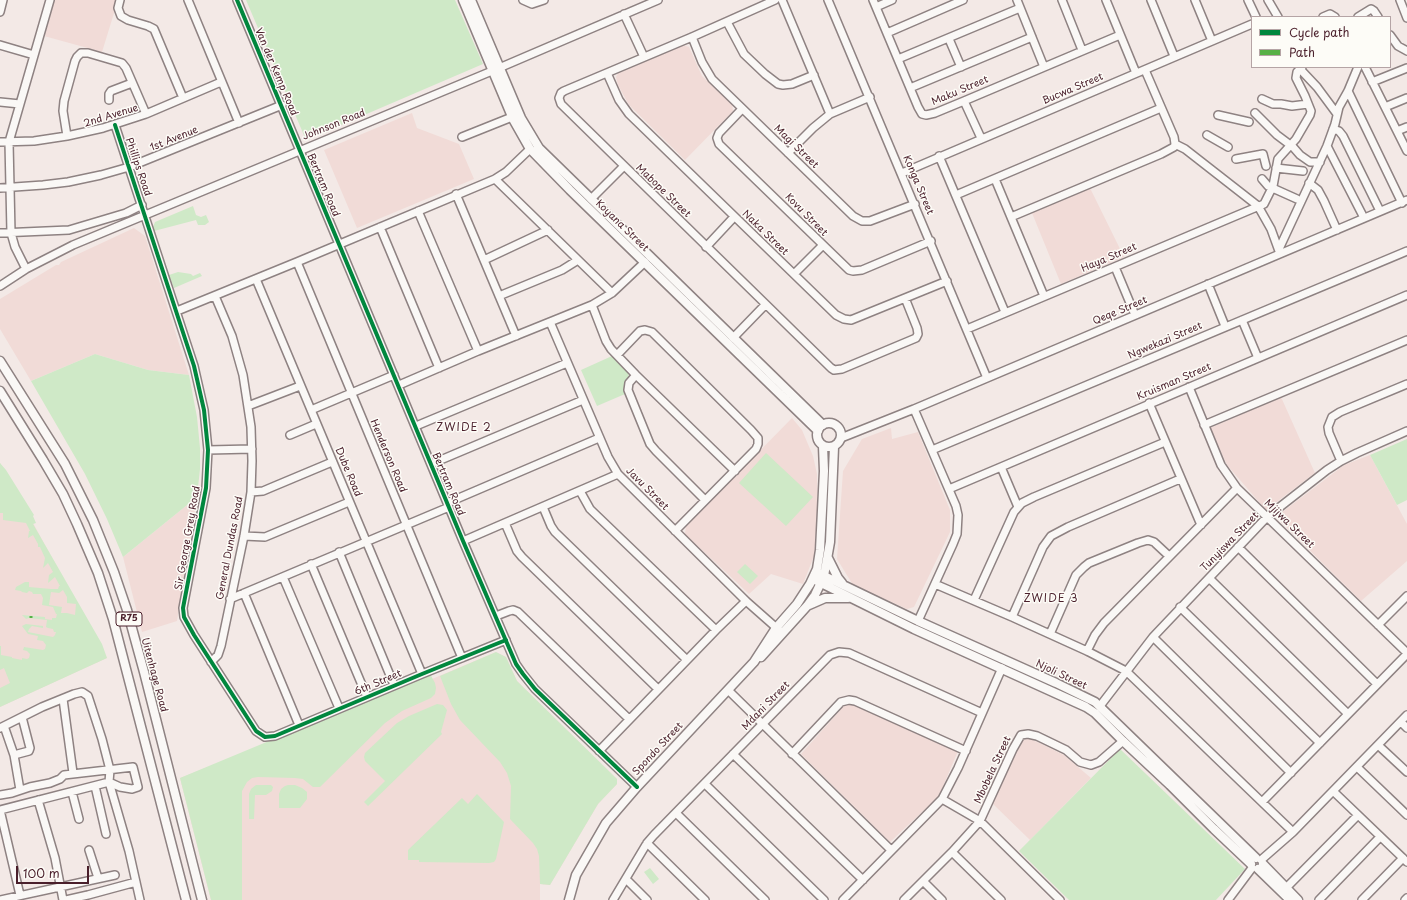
<!DOCTYPE html>
<html>
<head>
<meta charset="utf-8">
<style>
	body { margin:0 }
	#map { position:relative; width:1407px; height:900px; overflow:hidden; background:#f3e9e6; font-family:"Playpen Sans",sans-serif }
	canvas { display:block }
	.legend { position:absolute; left:1251px; top:16px; width:140px; height:52px; box-sizing:border-box; background:#fdfcf7; border:1px solid #b5a4a5; margin:0; padding:5px 7px; list-style:none; font-size:12px; color:#4a1f2b }
	.legend li { display:flex; align-items:center; gap:8px; height:20px }
	.legend b { width:20px; border:1px solid #b5a4a5 }
	.scale { position:absolute; left:16px; top:866px; width:73px; height:18px; box-sizing:border-box; border:2px solid #4a1f2b; border-top:0; padding-left:5px; font-size:12px; line-height:14px; white-space:nowrap; color:#4a1f2b; -webkit-text-stroke:3px #fdfcf7; paint-order:stroke }
</style>
</head>
<body>
<div id="map">
<canvas width="1407" height="900"></canvas>
<ul class="legend">
<li><b style="height:5px;background:#00873e"></b>Cycle path</li>
<li><b style="height:5px;background:#57b146"></b>Path</li>
</ul>
<div class="scale">100 m</div>
</div>
<script>
const context = document.querySelector('canvas').getContext('2d');
context.lineJoin = 'round';
function fillPath(path, color) { context.fillStyle = color; context.fill(path, 'evenodd'); }
const poly = rows => new Path2D(rows.map(r => 'M' + r).join(''));
function strokePath(path, color, width, dash) { context.strokeStyle = color; context.lineWidth = width; context.lineCap = dash ? 'butt' : 'round'; context.setLineDash(dash || []); context.stroke(path); }
function drawText(font, color, halo, rows, align = 'center') {
  context.font = font + ' "Playpen Sans",sans-serif'; context.lineWidth = 3; context.setLineDash([]); context.textBaseline = 'middle'; context.strokeStyle = halo; context.fillStyle = color; for (const [text, x, y, turn = 0] of rows) {
    context.save(); context.translate(x, y); context.rotate((+turn || 0) * Math.PI / 180); context.textAlign = isNaN(turn) ? turn : align; if (halo) context.strokeText(text, 0, 0); context.fillText(text, 0, 0); context.restore();
  }
}
const built = poly([
	[54,0,118,0,102,52,44,36],
	[682,45,689,47,702,76,732,104,733,111,685,160,629,105,618,85,616,77,619,71],
	[412,113,417,128,459,144,474,179,357,228,324,150],
	[1090,188,1124,257,1061,284,1032,213],
	[134,228,145,236,189,375,148,370,95,354,31,381,0,329,0,299,56,265,59,265,61,262],
	[1281,397,1315,473,1266,510,1227,465,1210,428],
	[792,418,802,430,813,456,817,474,818,508,814,556,803,584,771,574,749,594,685,534,686,526],
	[891,428,892,439,918,432,950,510,950,532,914,607,907,609,853,585,837,559,843,471,862,439],
	[1370,455,1407,524,1407,561,1361,601,1281,522,1281,513,1344,465],
	[0,463,107,658,0,707],
	[197,497,177,621,142,632,123,557],
	[496,652,506,657,517,681,617,779,617,784,598,804,550,885,540,884,540,900,211,900,180,778,432,679],
	[853,704,958,751,939,796,890,842,801,754,844,706],
	[1029,738,1064,755,1091,778,1030,840,993,804,1019,742]
]);
const green = poly([
	[246,0,455,0,483,64,306,140],
	[193,206,196,215,201,217,206,215,209,222,205,225,198,225,196,220,154,231,153,227,155,222],
	[178,272,191,274,193,276,200,273,202,276,174,288,169,275],
	[95,354,148,370,189,375,197,417,200,448,200,469,197,497,123,557,107,519,85,474,31,381],
	[612,356,628,372,629,378,625,385,625,394,597,406,581,370],
	[1407,439,1407,500,1397,505,1370,455],
	[766,453,813,497,786,526,739,483],
	[0,463,6,470,34,515,33,516,36,523,33,524,102,644,107,658,0,707,0,688,10,683,4,668,0,670,0,646,1,646,1,655,12,657,12,658,22,660,22,658,27,659,29,658,30,654,27,651,23,650,24,647,43,650,45,649,46,645,43,641,37,640,38,636,28,634,22,626,26,624,43,626,43,628,32,626,29,629,28,632,53,637,55,635,56,632,54,632,53,629,48,628,46,627,47,620,29,618,26,619,22,615,45,617,45,619,52,620,52,618,56,618,57,614,56,614,53,607,42,605,43,598,41,594,33,594,32,592,29,591,27,593,22,592,21,591,15,590,16,587,25,582,29,582,29,587,51,589,58,589,59,586,60,586,55,577,48,583,49,575,53,572,48,563,43,568,45,558,40,547,38,547,38,544,33,535,28,538,29,531,30,531,26,523,3,520,3,513,0,513],
	[63,590,67,597,67,603,76,604,75,615,67,613,61,613,62,607,49,605,51,592,59,593],
	[745,564,758,576,750,584,737,572],
	[496,652,506,657,517,681,617,779,617,784,598,804,550,885,540,884,539,856,537,849,533,843,510,819,511,786,507,773,500,762,460,720,451,704,440,676],
	[430,674,435,683,436,688,435,694,431,698,402,711,385,723,320,787,313,787,303,779,295,778,258,777,252,778,247,782,242,791,242,900,211,900,180,778],
	[437,704,443,705,447,710,441,732,442,734,368,806,364,802,385,781,365,761,364,757,365,753,397,723,409,716],
	[1120,749,1245,869,1216,900,1069,900,1019,851],
	[256,785,271,785,273,787,272,791,266,795,255,795,254,819,249,819,249,794,251,789],
	[288,785,295,785,302,788,307,792,307,799,300,808,279,808,279,794,281,789,285,786],
	[477,794,504,822,496,859,494,862,489,863,419,862,419,860,408,860,408,850,462,798,468,804],
	[650,868,659,879,653,884,644,872]
]);
const minor = poly([
	[120,0,118,8,121,16,128,20,148,26,154,29,183,98],
	[188,0,239,123],
	[237,0,463,541,516,664,523,674,535,689,637,787],
	[523,0,532,4,544,0],
	[775,0,692,37,564,91,561,93,559,98,561,104,831,368,834,370,842,369,916,338,918,334,917,328,905,298],
	[782,0,830,114],
	[828,0,987,378],
	[873,0,918,107,922,114,926,115,935,113,964,101,1120,35],
	[1017,0,1044,67],
	[1062,0,1082,50],
	[1106,0,1136,73],
	[1151,0,1174,56],
	[1195,0,1212,41],
	[1248,0,1256,17],
	[1268,0,1278,17],
	[1400,0,1407,18],
	[876,7,892,0],
	[0,12,3,0],
	[624,14,644,57],
	[1323,17,1330,14,1335,17],
	[1358,17,1371,9,1374,11,1378,17],
	[727,22,744,54,765,74,778,84,783,85,792,84,814,75],
	[887,33,963,0],
	[1390,35,1398,46,1407,51],
	[692,37,702,62,712,79,853,216,862,221,870,221,915,204],
	[949,39,961,67],
	[0,45,34,55],
	[898,59,1020,8],
	[1365,67,1407,151],
	[1300,69,1317,87,1337,114],
	[607,73,619,100,629,114,836,315,844,319,851,320,947,281],
	[1372,82,1407,68],
	[910,88,1032,37],
	[1348,91,1402,203],
	[1262,99,1273,104,1281,104,1292,106,1308,104],
	[109,100,109,94,111,91,132,83],
	[964,101,981,138],
	[0,102,20,104],
	[1385,107,1407,98],
	[742,109,719,133,717,138,719,144,849,270,853,271,862,270,931,241],
	[1255,113,1277,135,1293,147,1300,155,1310,162,1320,162],
	[1218,115,1249,122],
	[115,125,194,366,204,410,208,450,206,488,183,608,184,617,194,635,256,731,265,737,275,736,422,674,506,640],
	[1333,129,1339,131,1343,136,1380,211],
	[1397,131,1407,127],
	[1207,135,1228,147],
	[67,136,63,111,64,101,75,61,77,57,81,53,88,53,122,63,126,68,146,114],
	[462,137,512,117],
	[0,142,34,141,67,136,103,128,146,114,221,82],
	[1175,144,1185,149,1258,206,1271,229,1279,251],
	[1327,146,1364,218],
	[788,153,813,128,830,114,870,97],
	[939,156,1005,312],
	[1236,159,1263,154,1266,166],
	[1276,168,1303,171],
	[902,173,1252,24],
	[495,179,612,293],
	[995,179,1044,296],
	[1262,179,1268,186,1297,199],
	[1309,183,1318,190,1324,201,1337,230],
	[0,188,43,185,68,182,101,175,129,167,282,105],
	[456,194,516,336],
	[956,195,1161,108],
	[591,199,623,167],
	[418,211,478,351],
	[1011,217,1161,154,1174,147,1175,144,1174,137,1145,70],
	[380,227,439,368],
	[0,233,69,230,126,213,142,205],
	[706,247,734,217],
	[1279,249,1327,146,1335,124,1339,107,1348,91,1358,67],
	[484,260,548,230],
	[297,262,462,658],
	[1115,267,1135,315],
	[26,269,15,247,11,233,9,142,50,0],
	[794,274,823,245],
	[256,279,422,674],
	[1208,284,1225,326],
	[0,286,26,269,73,245,492,71,658,0],
	[499,296,562,270,578,260],
	[592,305,606,341,611,349,636,375,735,471],
	[177,311,297,262,495,179,506,172,530,149],
	[1242,320,1258,358],
	[550,322,608,457,618,474,746,601,780,631],
	[967,329,1264,204,1273,186,1278,159,1296,139,1310,115,1311,111,1305,96,1296,78,1297,72,1302,67],
	[733,338,765,305],
	[617,355,640,331,645,330,652,332,751,430,758,438,758,444,756,449,675,531],
	[636,375,629,383,628,390,650,444,656,451,705,500],
	[399,385,478,351,592,305,612,293,645,262],
	[1189,387,1221,465,1237,488,1267,517,1407,653],
	[1149,403,1201,525],
	[248,406,300,386],
	[914,409,956,506,958,515,957,534,953,544,918,621],
	[311,410,394,375],
	[1204,425,1407,340],
	[416,426,567,363],
	[290,435,316,424],
	[841,438,914,409,1407,200],
	[208,450,252,449],
	[932,450,1407,251],
	[1341,461,1329,433,1328,427,1332,417,1340,412,1407,384],
	[431,464,583,400],
	[1001,467,1018,507],
	[949,489,1407,295],
	[580,491,590,509,716,630],
	[251,492,263,491,270,488,332,462],
	[447,503,599,438],
	[543,507,551,526,555,532,687,660],
	[505,523,517,551,522,557,658,689],
	[244,536,265,537,349,502],
	[463,541,618,474],
	[1238,547,1377,684],
	[339,552,394,685],
	[311,564,367,697],
	[283,577,339,708],
	[1209,578,1348,714],
	[935,584,1012,617,1087,651,1126,671,1293,832],
	[244,593,299,725],
	[230,599,449,507],
	[974,600,1014,512,1022,503,1034,497,1165,442],
	[1180,607,1320,743],
	[496,616,509,611,513,610,518,612,629,719],
	[1012,617,1043,547,1051,536,1068,527,1180,479],
	[1378,625,1407,596],
	[1050,634,1076,575,1084,567,1089,563,1138,543,1148,540,1154,542,1169,556],
	[1153,637,1291,773],
	[1087,651,1095,635,1104,623,1237,488],
	[211,662,218,655,221,646,244,536,251,492,252,461,251,427,243,375,232,336,215,296],
	[728,690,891,850],
	[63,699,73,773],
	[1100,706,1153,637,1267,517,1327,470,1341,461,1357,453,1407,431],
	[1401,722,1407,728],
	[4,726,14,755],
	[0,728,42,707,74,694,82,692,88,696,102,739,110,770,109,782,129,851,140,900],
	[1378,745,1407,772],
	[599,751,716,630,746,601],
	[733,754,863,880],
	[792,754,841,702,849,700,855,701,966,751],
	[1357,767,1407,815],
	[705,784,824,900],
	[95,786,106,834],
	[20,790,14,755,29,751,30,748,22,717],
	[1333,791,1407,862],
	[72,792,79,819],
	[0,795,12,793,30,787,50,783,60,779,64,775,133,767,138,787,132,789,120,787,109,782,0,810,20,895],
	[942,799,980,821,1060,900],
	[38,800,55,858,63,900],
	[1262,802,1407,654],
	[676,813,765,900],
	[647,843,705,900],
	[89,850,98,878],
	[952,852,1001,900],
	[1261,860,1293,832,1407,715],
	[626,879,647,900],
	[923,881,942,900],
	[1286,888,1358,815],
	[0,900,115,875],
	[66,900,88,895,136,882],
	[613,900,647,843,654,835,830,655,839,652,849,653,982,713],
	[843,900,942,799,958,768,1002,668],
	[904,900,952,852,980,821,1013,749,1021,735,1028,734,1037,736,1066,750,1080,762,1091,765,1099,762,1123,741],
	[1228,900,1252,868],
	[1319,900,1380,837],
	[1362,900,1403,858],
	[1405,900,1407,898]
]);
const major = poly([
	[463,0,513,119,530,149,570,190,818,431],
	[471,0,521,118,539,148,823,425],
	[0,361,65,464,93,520,114,572,127,610,144,672,202,900],
	[0,391,43,460,63,494,77,524,98,573,113,619,186,900],
	'817 435a12 12 0 1 1 24 0a12 12 0 1 1-24 0Z',
	[828,558,838,578,842,583],
	[816,572,918,621,1056,683,1095,702,1256,858],
	[813,579,914,629,1086,707,1095,713,1123,741,1170,785,1214,829,1251,864],
	[809,605,825,598,848,598],
	[761,657,807,606,815,595,824,576,830,542,834,447],
	[1263,864,1298,900],
	[1258,869,1290,900],
	[569,900,576,875,606,823,637,787,754,662,776,628,797,604,810,584,817,569,820,550,824,471,823,446]
]);
const quiet = poly([
	[31,618,31,616]
]);
const cycleway = poly([
	[237,0,463,541,516,664,523,674,535,689,637,787],
	[115,125,194,366,204,410,208,450,206,488,183,608,184,617,194,635,256,731,265,737,275,736,422,674,506,640]
]);
const shields = [
	[129,619,26]
];
const shieldNames = [
	["R75",129,619]
];
const streetNames = [
	["Van der Kemp Road",276,72,67],
	["Bucwa Street",1073,89,-23],
	["Maku Street",960,91,-23],
	["2nd Avenue",111,116,-17],
	["Johnson Road",334,125,-22],
	["1st Avenue",174,139,-22],
	["Magi Street",796,147,44],
	["Phillips Road",138,167,71],
	["Bertram Road",323,185,67],
	["Konga Street",918,185,67],
	["Mabope Street",663,191,44],
	["Kovu Street",806,215,45],
	["Koyana Street",622,226,44],
	["Naka Street",765,233,44],
	["Haya Street",1109,258,-23],
	["Qeqe Street",1120,311,-23],
	["Ngwekazi Street",1165,341,-23],
	["Kruisman Street",1174,382,-23],
	["Henderson Road",388,456,67],
	["Dube Road",348,472,67],
	["Bertram Road",448,484,67],
	["Javu Street",647,489,45],
	["Mjijwa Street",1289,524,44],
	["Sir George Grey Road",188,538,-80],
	["Tunyiswa Street",1230,542,-46],
	["General Dundas Road",230,548,-79],
	["Uitenhage Road",154,675,75],
	["Njoli Street",1061,675,25],
	["6th Street",378,683,-23],
	["Mdani Street",766,706,-46],
	["Spondo Street",658,749,-47],
	["Mbobela Street",993,770,-65]
];
const neighbourhoodNames = [
	["ZWIDE 2",464,428],
	["ZWIDE 3",1051,599]
];
fillPath(built, '#f1dbd7');
fillPath(green, '#cfe9c7');
strokePath(minor, '#8e8282', 10);
strokePath(major, '#8e8282', 11);
strokePath(minor, '#faf8f6', 7);
strokePath(major, '#faf8f6', 8);
strokePath(quiet, '#57b146', 3, [6, 3]);
strokePath(cycleway, '#00873e', 4);
for (const [x, y, w] of shields) { const box = new Path2D(); box.roundRect(x - w / 2, y - 7, w, 14, 3); context.fillStyle = '#fdfcf7'; context.fill(box); strokePath(box, '#4a1f2b', 1); }
drawText('bold 9px', '#4a1f2b', null, shieldNames);
drawText('10px', '#4a1f2b', '#fdfcf7', streetNames);
context.letterSpacing = '1px';
drawText('11px', '#4a1f2b', '#fdfcf7', neighbourhoodNames);
context.letterSpacing = '0px';
</script>
</body>
</html>
